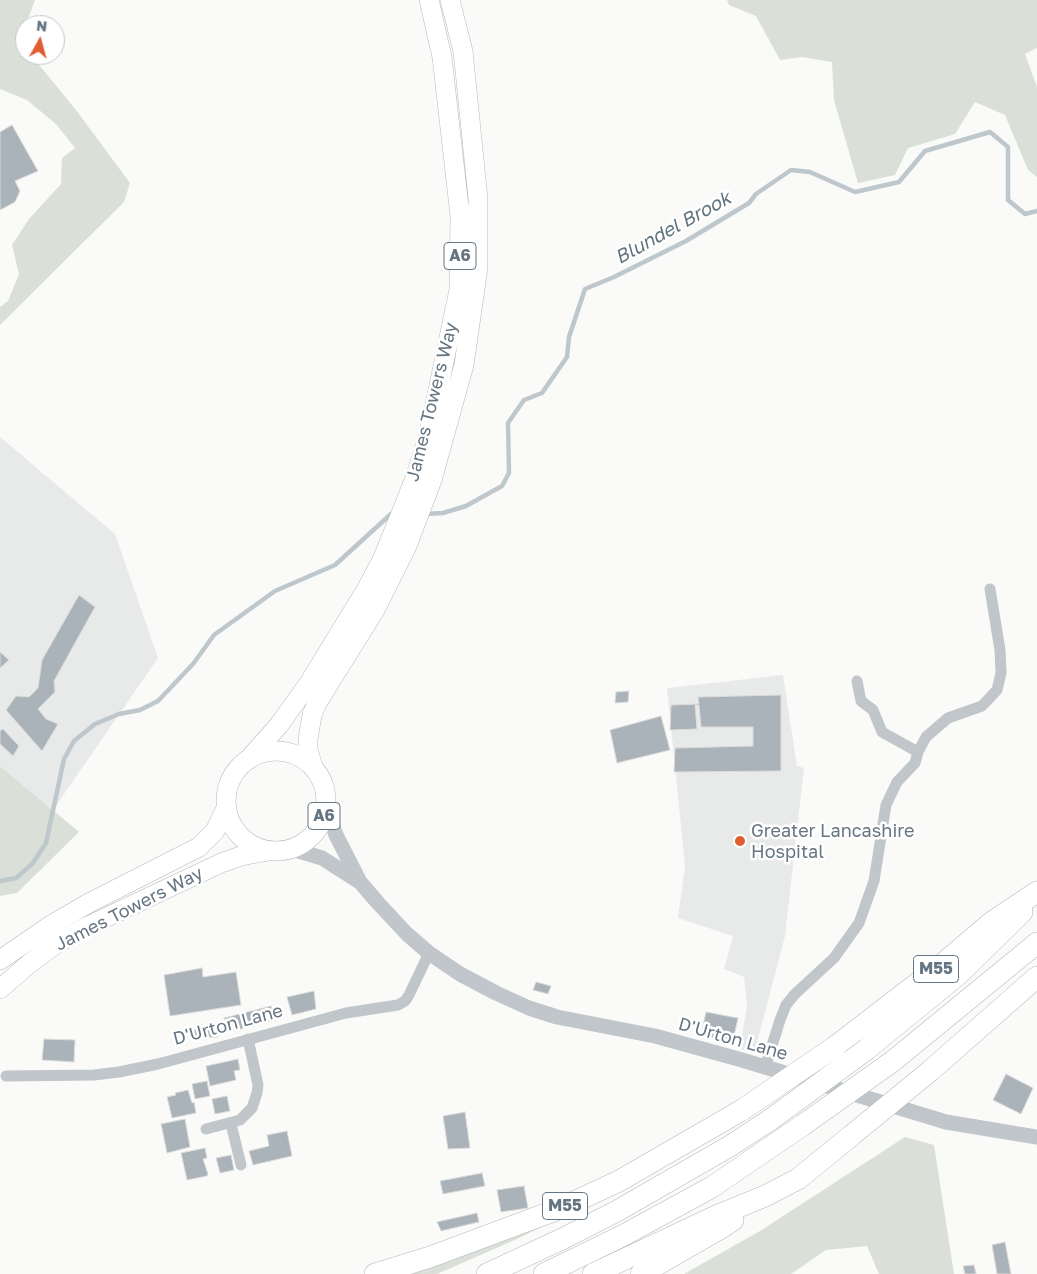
<!DOCTYPE html>
<html>
<head>
<meta charset="utf-8">
<style>
	body { margin:0 }
	#map { position:relative; width:1037px; height:1274px; overflow:hidden; background:#fafaf8; font-family:"Golos Text",sans-serif }
	canvas { display:block }
	.north { position:absolute; left:15px; top:15px; width:50px; height:50px; box-sizing:border-box; background:#fff; border:1px solid #c1c8cd; border-radius:50%; rotate:7deg; font-size:14px; font-weight:700; line-height:20px; text-align:center; color:#657582 }
	.north::after { content:''; display:block; margin:auto; width:18px; height:22px; background:#e15d31; clip-path:polygon(50% 0,100% 100%,50% 72%,0 100%) }
</style>
</head>
<body>
<div id="map">
<canvas width="1037" height="1274"></canvas>
<div class="north">N</div>
</div>
<script>
const context = document.querySelector('canvas').getContext('2d');
context.lineJoin = 'round';
function fillPath(path, color) { context.fillStyle = color; context.fill(path, 'evenodd'); }
const poly = rows => new Path2D(rows.map(r => 'M' + r).join(''));
function strokePath(path, color, width, dash) { context.strokeStyle = color; context.lineWidth = width; context.lineCap = dash ? 'butt' : 'round'; context.setLineDash(dash || []); context.stroke(path); }
function drawText(font, color, halo, rows, align = 'center') {
  context.font = font + ' "Golos Text",sans-serif'; context.lineWidth = 5; context.setLineDash([]); context.textBaseline = 'middle'; context.strokeStyle = halo; context.fillStyle = color; for (const [text, x, y, turn = 0] of rows) {
    context.save(); context.translate(x, y); context.rotate((+turn || 0) * Math.PI / 180); context.textAlign = isNaN(turn) ? turn : align; if (halo) context.strokeText(text, 0, 0); context.fillText(text, 0, 0); context.restore();
  }
}
const built = poly([
	[0,437,115,534,158,658,53,810,0,766],
	[783,675,797,766,804,768,785,936,754,1054,740,1049,747,1005,744,977,724,969,733,936,678,918,685,866,667,688]
]);
const green = poly([
	[0,0,35,0,20,41,25,48,25,55,31,55,76,110,130,183,124,202,0,325,0,307,8,301,19,274,12,245,29,219,61,184,62,158,75,148,56,124,27,100,0,89],
	[727,0,1037,0,1037,48,1025,54,1037,87,1037,177,1028,170,1005,115,975,102,955,134,908,148,895,175,858,183,834,100,832,62,802,57,780,60,756,16,729,5],
	[0,766,79,832,17,893,0,896],
	[905,1137,934,1145,954,1274,879,1274,867,1246,826,1250,791,1274,684,1274,760,1231],
	[572,1212,517,1239,437,1274,404,1274]
]);
const stream = poly([
	[425,514,443,513,466,506,502,486,509,473,508,423,524,400,542,393,567,357,569,337,585,289,614,277,686,241,749,203,756,194,791,170,810,172,855,192,899,182,925,151,990,132,1008,147,1008,200,1025,214,1037,211],
	[0,881,16,878,33,863,46,843,64,759,74,741,95,724,119,714,140,710,158,701,193,664,214,635,275,591,335,565,391,514,394,514]
]);
const building = poly([
	[12,125,38,171,15,181,20,191,15,202,0,210,0,132,12,125],
	[79,595,95,607,54,681,55,692,38,709,46,719,58,724,42,751,6,710,16,696,29,697,38,688,42,660,79,595],
	[0,652,9,660,0,668,0,652],
	[629,691,628,702,615,703,616,692,629,691],
	[781,695,781,771,674,772,675,748,753,746,753,727,701,727,699,705,695,705,697,729,670,730,671,705,699,704,698,697,781,695],
	[661,716,670,750,617,763,610,730,661,716],
	[3,729,19,746,13,756,0,744,0,731,3,729],
	[202,968,203,977,236,972,241,1005,170,1016,164,975,202,968],
	[536,982,551,986,548,994,533,990,536,982],
	[314,991,316,1009,292,1015,287,997,314,991],
	[271,1006,276,1020,229,1032,224,1018,271,1006],
	[706,1012,738,1018,733,1041,701,1035,706,1012],
	[219,1028,218,1037,192,1038,191,1030,219,1028],
	[44,1039,75,1040,74,1062,42,1060,44,1039],
	[238,1059,240,1070,234,1071,236,1080,210,1086,206,1066,238,1059],
	[1006,1074,1033,1088,1021,1114,993,1100,1006,1074],
	[207,1081,210,1096,195,1099,192,1084,207,1081],
	[188,1090,192,1103,194,1102,196,1113,172,1118,167,1097,176,1095,175,1093,188,1090],
	[227,1096,230,1111,215,1114,212,1099,227,1096],
	[465,1112,470,1148,448,1149,443,1116,465,1112],
	[185,1119,190,1147,167,1153,161,1124,185,1119],
	[287,1131,292,1156,253,1165,249,1151,269,1146,267,1135,287,1131],
	[205,1148,207,1158,203,1159,208,1174,207,1176,187,1180,181,1153,205,1148],
	[231,1155,234,1170,220,1173,216,1158,231,1155],
	[482,1173,485,1186,443,1194,440,1181,482,1173],
	[524,1186,528,1208,501,1212,497,1190,524,1186],
	[477,1213,479,1222,441,1231,437,1222,477,1213],
	[1005,1242,1011,1274,997,1274,992,1245,1005,1242],
	[974,1265,976,1274,965,1274,963,1266,974,1265]
]);
const minor = poly([
	[857,681,861,701,873,710,882,732,918,752],
	[765,1068,780,1020,786,1005,795,994,834,958,859,923,874,881,886,805,897,782,915,763,918,752,926,737,948,718,982,706,997,690,1001,673,1000,650,990,589],
	[6,1076,94,1075,119,1072,158,1064,346,1013,398,1005,405,1001,409,995,429,953],
	[231,1124,241,1165],
	[206,1129,240,1120,252,1108,257,1093,258,1085,248,1039]
]);
const tertiary = poly([
	[326,806,336,835,360,882,378,903,407,934,429,953,460,974,496,993,529,1008,557,1017,655,1036,742,1060,946,1122,1037,1137],
	[292,849,322,858,358,881]
]);
const primary = poly([
	'226 801a50 50 0 1 1 100 0a50 50 0 1 1-100 0Z',
	[248,760,279,725,309,683,366,590,382,560,404,506,415,478,428,438,459,290,460,216,442,57,429,0],
	[313,767,308,750,308,739,312,715,317,703,375,610,407,546,432,480,464,365,478,268,478,199,463,51,450,0],
	[0,960,51,925,89,903,199,847,215,831,226,808],
	[0,989,30,963,56,944,86,927,221,863,241,856,268,851]
]);
const motorway = poly([
	[836,1046,945,962,992,922,1037,892],
	[867,1049,960,973,1022,912],
	[893,1061,1037,943],
	[930,1071,1037,977],
	[375,1274,430,1257,559,1209,619,1181,742,1110],
	[487,1274,562,1239,617,1211,730,1146,770,1120],
	[544,1274,624,1235,712,1187,803,1125],
	[593,1274,714,1217,765,1196,798,1179,852,1135],
	[641,1274,721,1228,733,1220]
]);
const motorwayBridge = poly([
	[742,1110,836,1046],
	[770,1120,867,1049],
	[803,1125,893,1061],
	[852,1135,930,1071]
]);
const markers = [
	[740,841,6,"#e15d31"]
];
const shields = [
	[460,256,32],
	[324,816,32],
	[936,969,45],
	[565,1206,45]
];
const shieldNames = [
	["A6",460,256],
	["A6",324,816],
	["M55",936,969],
	["M55",565,1206]
];
const streetNames = [
	["James Towers Way",432,402,-76],
	["James Towers Way",129,909,-27],
	["D'Urton Lane",228,1025,-15],
	["D'Urton Lane",733,1039,16]
];
const poiNames = [
	["Greater Lancashire",751,831],
	["Hospital",751,852]
];
const waterNames = [
	["Blundel Brook",673,228,-29]
];
fillPath(built, '#e8e9e9');
fillPath(green, '#dadfd7');
strokePath(stream, '#bdc7cc', 4.5);
fillPath(building, '#aab3b9');
strokePath(building, '#dcdcda', 1);
strokePath(primary, '#b5babe', 20);
strokePath(motorway, '#b4b9bd', 22);
strokePath(minor, '#c1c6ca', 11);
strokePath(tertiary, '#c1c6ca', 15);
strokePath(primary, '#fff', 19);
strokePath(motorway, '#fff', 21);
strokePath(motorwayBridge, '#b4b9bd', 22, []);
strokePath(motorwayBridge, '#fff', 21);
for (const [x, y, r, color] of markers) { const dot = new Path2D(); dot.arc(x, y, r, 0, 2 * Math.PI); context.fillStyle = color; context.fill(dot); strokePath(dot, '#fff', 2); }
for (const [x, y, w] of shields) { const box = new Path2D(); box.roundRect(x - w / 2, y - 13.5, w, 27, 4); context.fillStyle = '#fff'; context.fill(box); strokePath(box, '#657582', 1); }
drawText('bold 16px', '#657582', null, shieldNames);
drawText('18px', '#657582', '#fff', streetNames);
drawText('18px', '#657582', '#fff', poiNames, 'left');
drawText('italic 19px', '#60747c', '#fff', waterNames);
</script>
</body>
</html>
